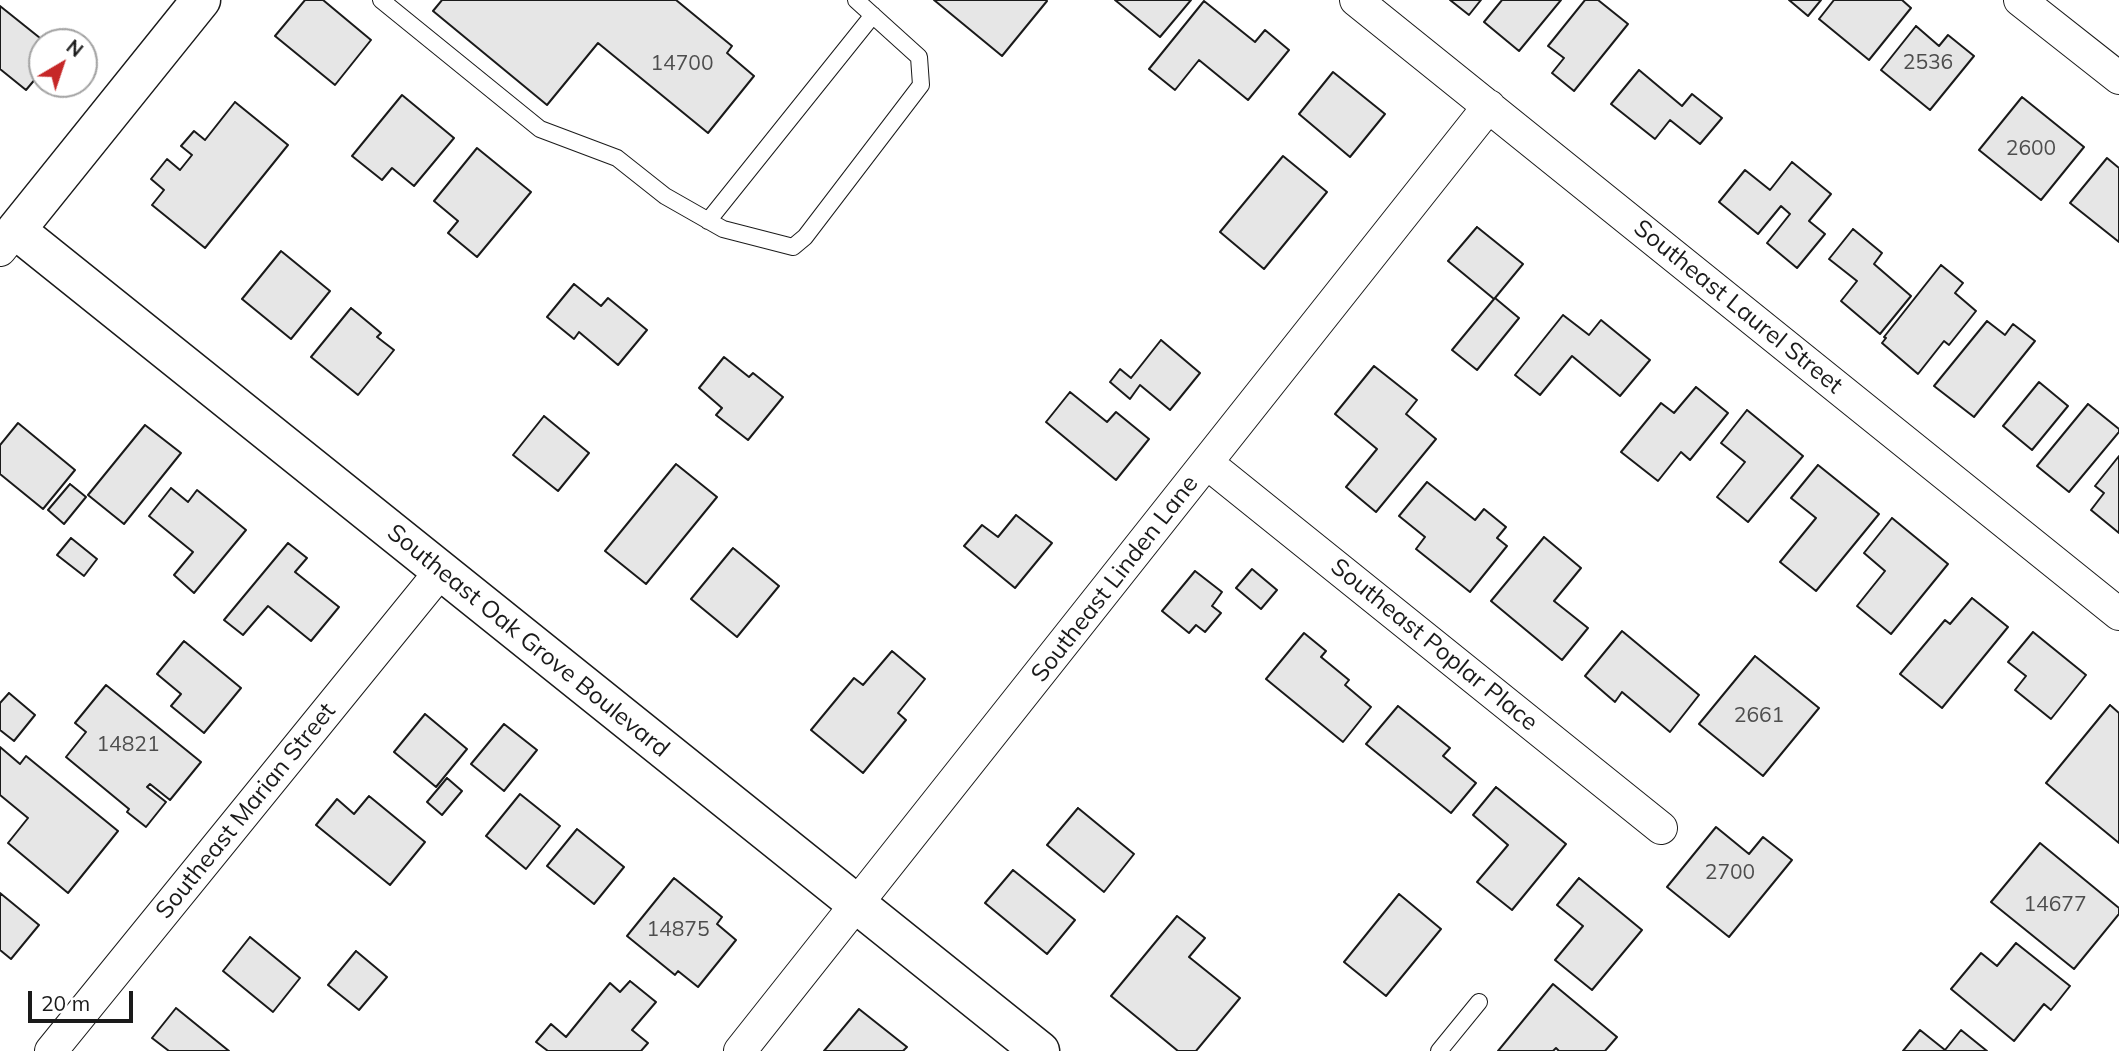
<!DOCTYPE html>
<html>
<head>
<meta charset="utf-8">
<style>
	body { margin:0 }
	#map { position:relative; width:2119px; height:1051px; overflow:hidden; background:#fff; font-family:Mulish,sans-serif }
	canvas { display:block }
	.north { position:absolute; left:28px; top:28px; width:70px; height:70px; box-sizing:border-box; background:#fff; border:2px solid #a3a3a3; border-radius:50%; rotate:39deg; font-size:19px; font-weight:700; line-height:28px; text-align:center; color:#1a1a1a }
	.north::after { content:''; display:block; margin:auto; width:24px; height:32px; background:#c62828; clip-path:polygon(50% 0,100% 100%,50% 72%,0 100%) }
	.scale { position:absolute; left:28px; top:991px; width:105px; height:32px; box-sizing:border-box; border:4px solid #1a1a1a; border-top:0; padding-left:9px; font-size:21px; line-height:24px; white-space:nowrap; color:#1a1a1a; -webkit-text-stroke:5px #fff; paint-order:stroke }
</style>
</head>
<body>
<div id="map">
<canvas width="2119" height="1051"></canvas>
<div class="north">N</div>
<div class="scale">20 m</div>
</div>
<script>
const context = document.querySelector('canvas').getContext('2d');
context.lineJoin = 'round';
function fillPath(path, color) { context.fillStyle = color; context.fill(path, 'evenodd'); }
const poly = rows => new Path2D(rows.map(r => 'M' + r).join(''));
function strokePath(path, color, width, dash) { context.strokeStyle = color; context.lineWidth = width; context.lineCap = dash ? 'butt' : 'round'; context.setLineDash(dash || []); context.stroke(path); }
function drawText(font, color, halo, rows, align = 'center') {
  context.font = font + ' Mulish,sans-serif'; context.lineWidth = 5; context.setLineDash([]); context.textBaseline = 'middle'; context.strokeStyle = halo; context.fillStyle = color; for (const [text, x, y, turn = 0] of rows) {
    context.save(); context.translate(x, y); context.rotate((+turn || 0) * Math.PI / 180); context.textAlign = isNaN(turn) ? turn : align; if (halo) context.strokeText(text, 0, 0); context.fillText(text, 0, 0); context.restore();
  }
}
const building = poly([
	[305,0,323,0,371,40,335,85,275,36,305,0],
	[442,0,676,0,732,46,727,53,754,76,708,133,598,43,547,105,433,11,442,0],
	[934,0,1046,0,1047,1,1002,56,934,0],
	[1115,0,1191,0,1160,37,1115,0],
	[1450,0,1481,0,1469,15,1450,0],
	[1502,0,1561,0,1519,51,1484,22,1502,0],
	[1585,0,1598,0,1628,24,1574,91,1552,73,1564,58,1548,46,1585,0],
	[1789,0,1821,0,1808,16,1789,0],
	[1834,0,1902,0,1911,8,1869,60,1819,19,1834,0],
	[1204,1,1255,42,1265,30,1289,50,1248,100,1199,60,1175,90,1149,69,1204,1],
	[0,6,45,42,42,42,42,71,26,90,0,69,0,6],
	[1916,26,1939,46,1948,35,1974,56,1930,110,1881,70,1916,26],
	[1639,70,1682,106,1692,94,1722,118,1700,144,1670,120,1655,139,1611,104,1639,70],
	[1333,72,1385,114,1350,157,1299,114,1333,72],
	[402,95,454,138,414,186,392,168,382,180,352,156,402,95],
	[2022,97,2084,147,2041,200,1979,150,2022,97],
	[235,102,288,145,205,248,152,205,164,190,151,179,167,159,180,170,192,155,181,146,194,131,205,140,235,102],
	[477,148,531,192,477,257,448,233,458,221,434,201,477,148],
	[1283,156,1327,192,1264,269,1220,232,1283,156],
	[2107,158,2119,168,2119,242,2070,203,2107,158],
	[1792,162,1831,194,1809,221,1825,234,1797,268,1767,243,1790,214,1781,206,1758,234,1719,202,1745,170,1770,190,1792,162],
	[1477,227,1523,264,1495,298,1519,318,1477,370,1452,350,1494,299,1448,261,1477,227],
	[1853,229,1882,253,1874,264,1911,296,1880,334,1841,301,1857,281,1829,259,1853,229],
	[281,251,330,291,291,339,242,299,281,251],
	[1941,265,1963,283,1955,293,1976,311,1949,345,1944,341,1918,374,1882,343,1886,338,1884,337,1941,265],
	[574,284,601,306,608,298,647,330,618,365,579,332,574,339,547,317,574,284],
	[351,308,381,333,377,337,394,350,358,395,311,357,351,308],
	[1563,315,1589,335,1601,320,1650,360,1620,396,1572,356,1540,395,1515,375,1563,315],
	[1987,321,2005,335,2013,324,2035,341,1974,417,1934,386,1987,321],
	[1161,340,1200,373,1170,410,1140,385,1130,399,1110,382,1120,369,1131,378,1161,340],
	[724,357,749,377,753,373,783,397,748,440,716,415,722,408,699,388,724,357],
	[1374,366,1417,400,1406,414,1436,439,1376,512,1346,487,1377,449,1335,414,1374,366],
	[2039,382,2068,406,2032,450,2003,426,2039,382],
	[1696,387,1728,413,1690,460,1681,452,1658,481,1621,452,1661,403,1674,413,1696,387],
	[1070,392,1107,422,1116,412,1149,439,1116,480,1046,422,1070,392],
	[2088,404,2119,429,2119,432,2069,492,2037,466,2088,404],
	[1747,410,1803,456,1748,522,1717,497,1745,462,1721,443,1747,410],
	[544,416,589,453,558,491,513,455,544,416],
	[18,423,75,470,43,509,0,474,0,445,18,423],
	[145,425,181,453,124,524,88,495,145,425],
	[2119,456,2119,533,2091,510,2104,493,2095,486,2119,456],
	[676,464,717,497,646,584,605,551,676,464],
	[1818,465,1879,514,1816,591,1780,562,1816,518,1791,498,1818,465],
	[1427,482,1475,520,1484,509,1506,527,1497,538,1507,546,1470,592,1416,549,1425,537,1399,516,1427,482],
	[70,484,86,497,64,524,48,510,70,484],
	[171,488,188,502,197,490,246,530,194,593,174,575,193,552,149,516,171,488],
	[1016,515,1052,543,1015,588,964,546,982,525,998,537,1016,515],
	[1892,518,1948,564,1891,634,1857,606,1885,571,1864,553,1892,518],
	[1544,537,1581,568,1554,601,1588,628,1562,660,1491,601,1544,537],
	[71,538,97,559,84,576,57,555,71,538],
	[288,543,307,558,295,572,339,607,311,641,268,606,243,635,224,620,288,543],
	[733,548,779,586,737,637,691,599,733,548],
	[1252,569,1277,590,1261,609,1236,588,1252,569],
	[1195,571,1222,592,1212,606,1221,613,1205,632,1196,625,1189,633,1162,611,1195,571],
	[1972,598,2008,627,1942,708,1900,674,1945,620,1950,624,1972,598],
	[1622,631,1699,695,1670,732,1622,692,1615,702,1585,676,1622,631],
	[2033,632,2086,675,2051,719,2015,690,2026,676,2008,662,2033,632],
	[1304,633,1326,651,1321,657,1349,680,1345,685,1371,707,1343,742,1266,679,1304,633],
	[184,641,241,688,204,733,171,706,181,694,157,674,184,641],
	[892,651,925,679,898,713,906,720,863,773,811,730,854,678,863,685,892,651],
	[1755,656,1819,708,1763,776,1699,724,1755,656],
	[106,685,201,762,170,800,150,784,147,787,166,802,146,827,127,812,129,809,66,757,86,732,75,723,106,685],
	[9,693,35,715,14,741,0,730,0,703,9,693],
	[2110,705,2119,713,2119,843,2046,783,2110,705],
	[1398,706,1450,748,1443,756,1476,783,1451,813,1366,744,1398,706],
	[425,714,467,749,436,787,394,752,425,714],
	[504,724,537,750,504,791,471,764,504,724],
	[0,747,20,764,26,756,118,831,68,893,8,843,28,818,0,795,0,747],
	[447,778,462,791,442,815,427,802,447,778],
	[1496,787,1566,844,1512,910,1477,882,1508,845,1473,815,1496,787],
	[520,794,560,826,526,869,486,836,520,794],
	[369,796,425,842,390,885,316,825,337,799,354,814,369,796],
	[1078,808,1134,854,1104,892,1047,845,1078,808],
	[1716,827,1749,854,1763,837,1792,860,1729,937,1667,887,1716,827],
	[577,829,624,867,594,904,547,866,577,829],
	[2040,843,2119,908,2119,914,2074,969,1991,902,2040,843],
	[1013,870,1075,920,1047,954,985,903,1013,870],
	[674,878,722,917,717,924,736,940,698,987,678,971,675,975,627,936,674,878],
	[1579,878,1642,930,1592,990,1555,960,1583,926,1557,905,1579,878],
	[0,893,39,925,11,959,0,950,0,893],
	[1399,894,1441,929,1386,996,1344,962,1399,894],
	[1177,916,1205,938,1189,957,1240,998,1196,1051,1178,1051,1111,996,1177,916],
	[250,937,300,978,273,1012,223,971,250,937],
	[2016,943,2070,986,2051,1010,2044,1004,2014,1041,1951,989,1981,953,1997,966,2016,943],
	[356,951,387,977,359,1010,328,985,356,951],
	[630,981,656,1002,632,1030,648,1043,641,1051,548,1051,536,1042,551,1024,566,1037,610,983,620,992,630,981],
	[1553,984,1617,1037,1605,1051,1559,1051,1556,1048,1553,1051,1498,1051,1553,984],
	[176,1008,229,1051,169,1051,152,1038,176,1008],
	[859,1009,907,1047,903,1051,824,1051,859,1009],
	[1920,1030,1945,1050,1961,1030,1987,1051,1903,1051,1920,1030]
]);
const lane = poly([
	[381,0,540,129,617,158,665,196,723,229,793,247,805,237,921,85,919,57,856,0],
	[708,221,873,15],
	[1439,1051,1479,1002]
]);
const street = poly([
	[1356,0,2119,614],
	[2020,0,2119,78],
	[0,250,16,230],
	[1207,463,1661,828],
	[51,1051,441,571],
	[740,1051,1489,106]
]);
const secondary = poly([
	[201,0,16,230,1040,1051]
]);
const numberNames = [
	["2536",1928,63],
	["14700",682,64],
	["2600",2031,149],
	["2661",1759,716],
	["14821",128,745],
	["2700",1730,873],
	["14677",2055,905],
	["14875",678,930]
];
const streetNames = [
	["Southeast Laurel Street",1738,307,39],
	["Southeast Linden Lane",1115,579,-52],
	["Southeast Oak Grove Boulevard",528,641,39],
	["Southeast Poplar Place",1434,645,39],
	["Southeast Marian Street",246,811,-51]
];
fillPath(building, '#e6e6e6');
strokePath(building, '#1a1a1a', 2);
strokePath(lane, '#1a1a1a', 18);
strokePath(street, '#1a1a1a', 34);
strokePath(secondary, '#1a1a1a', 41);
strokePath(lane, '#fff', 16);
strokePath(street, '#fff', 32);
strokePath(secondary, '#fff', 38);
drawText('21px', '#4d4d4d', null, numberNames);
drawText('24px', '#1a1a1a', '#fff', streetNames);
</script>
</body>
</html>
